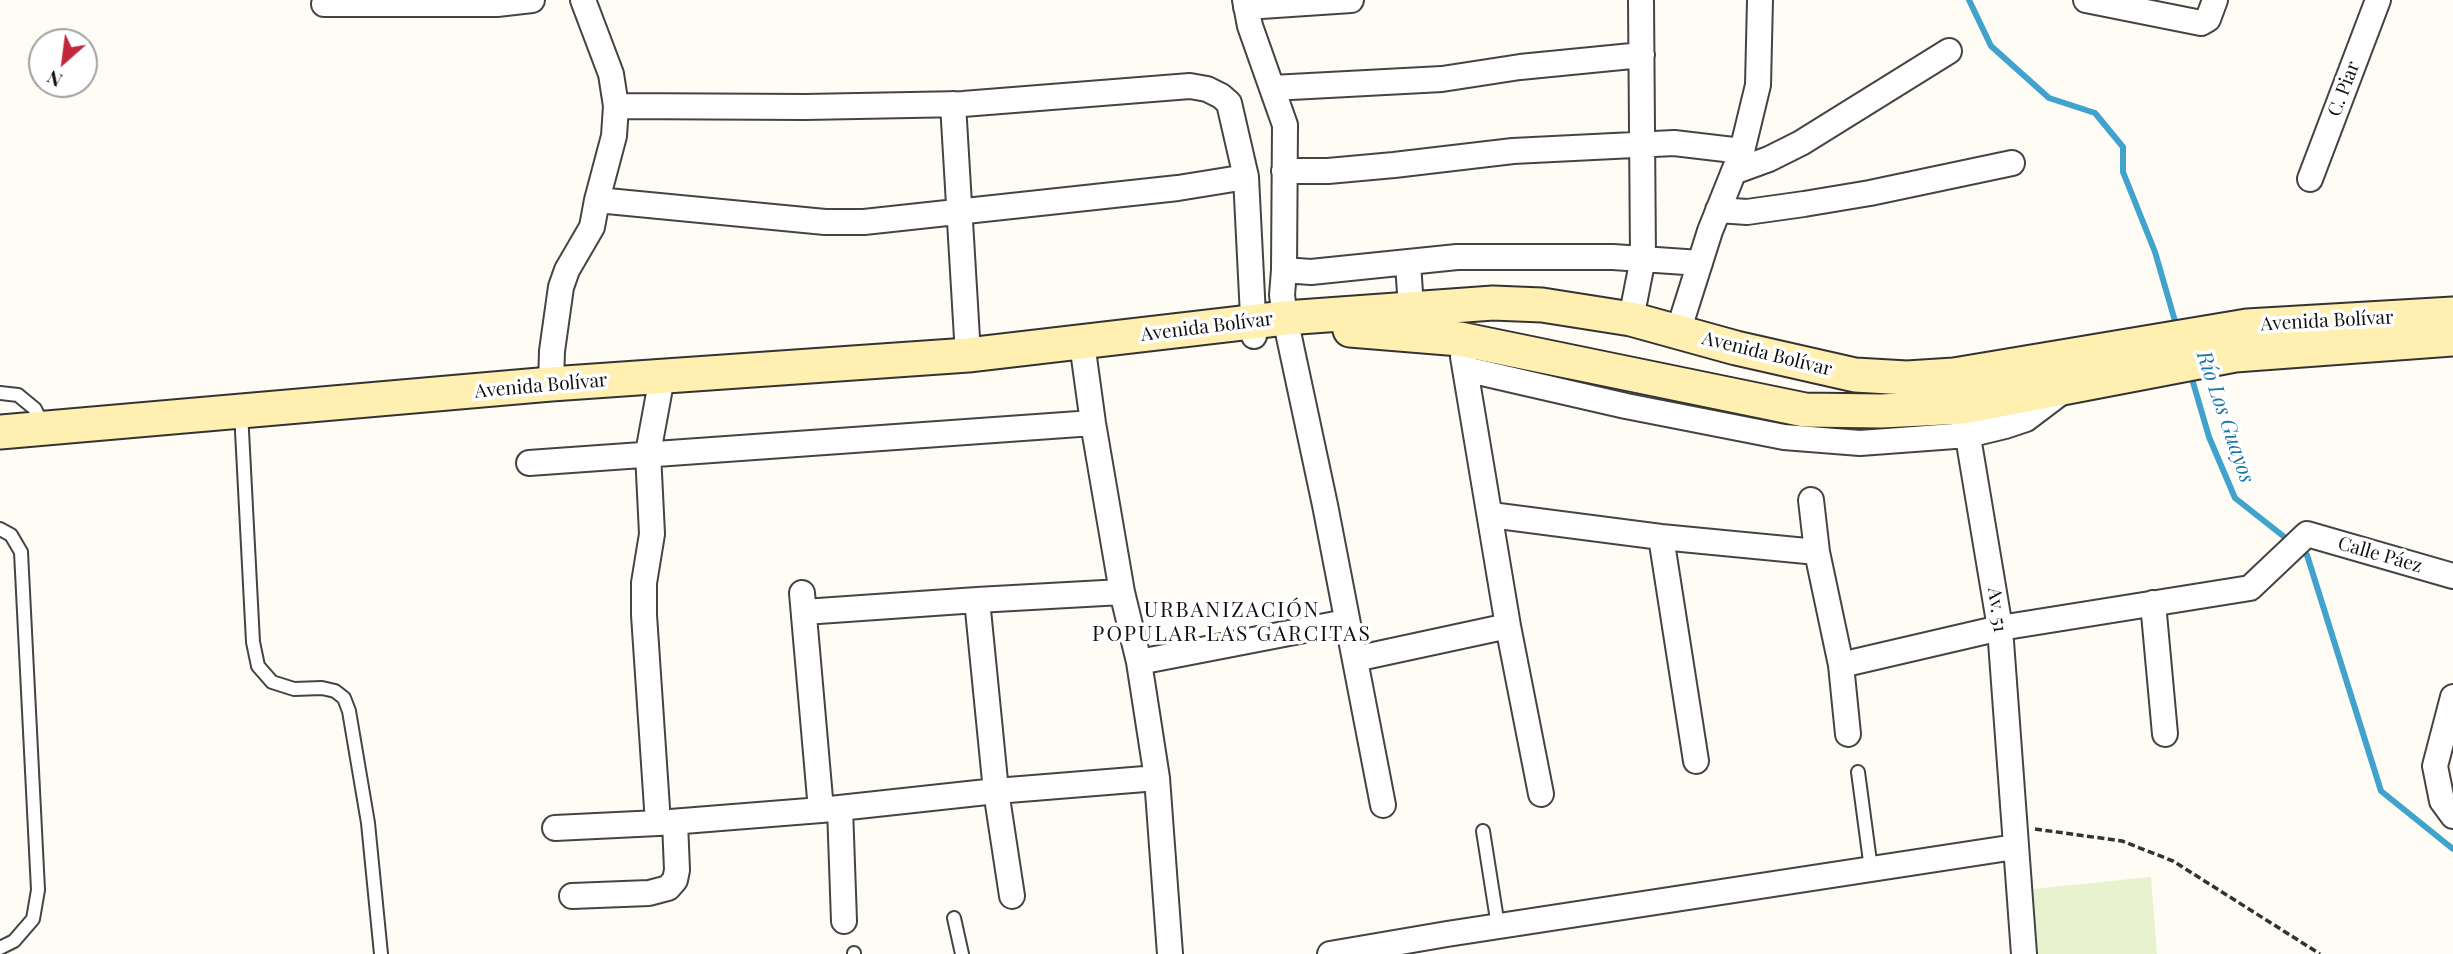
<!DOCTYPE html>
<html>
<head>
<meta charset="utf-8">
<style>
	body { margin:0 }
	#map { position:relative; width:2453px; height:954px; overflow:hidden; background:#fffcf5; font-family:"Playfair Display",serif }
	canvas { display:block }
	.north { position:absolute; left:28px; top:28px; width:70px; height:70px; box-sizing:border-box; background:#fff; border:2px solid #a0a0a0; border-radius:50%; rotate:208deg; font-size:19px; font-weight:700; line-height:28px; text-align:center; color:#111 }
	.north::after { content:''; display:block; margin:auto; width:24px; height:32px; background:#c3273d; clip-path:polygon(50% 0,100% 100%,50% 72%,0 100%) }
</style>
</head>
<body>
<div id="map">
<canvas width="2453" height="954"></canvas>
<div class="north">N</div>
</div>
<script>
const context = document.querySelector('canvas').getContext('2d');
context.lineJoin = 'round';
function fillPath(path, color) { context.fillStyle = color; context.fill(path, 'evenodd'); }
const poly = rows => new Path2D(rows.map(r => 'M' + r).join(''));
function strokePath(path, color, width, dash) { context.strokeStyle = color; context.lineWidth = width; context.lineCap = dash ? 'butt' : 'round'; context.setLineDash(dash || []); context.stroke(path); }
function drawText(font, color, halo, rows, align = 'center') {
  context.font = font + ' "Playfair Display",serif'; context.lineWidth = 7; context.setLineDash([]); context.textBaseline = 'middle'; context.strokeStyle = halo; context.fillStyle = color; for (const [text, x, y, turn = 0] of rows) {
    context.save(); context.translate(x, y); context.rotate((+turn || 0) * Math.PI / 180); context.textAlign = isNaN(turn) ? turn : align; if (halo) context.strokeText(text, 0, 0); context.fillText(text, 0, 0); context.restore();
  }
}
const pitch = poly([
	[2151,877,2157,954,2028,954,2022,890]
]);
const stream = poly([
	[1969,0,1991,46,2049,98,2095,113,2123,147,2123,172,2155,252,2177,328],
	[2190,372,2209,437,2235,498,2292,543],
	[2300,550,2307,555,2381,791,2453,849]
]);
const path = poly([
	[2035,829,2122,841,2173,861,2320,954]
]);
const service = poly([
	[0,393,18,395,35,409,43,425],
	[241,412,253,642,258,666,272,682,294,689,322,688,335,691,344,698,349,711,368,823,381,954],
	[0,529,11,535,21,552,38,890,33,919,14,941,0,948],
	[1858,772,1871,869],
	[1483,831,1498,926],
	[954,918,962,954],
	[854,953,854,954]
]);
const minor = poly([
	[1245,0,1250,26,1285,125,1284,270,1311,272,1457,257,1613,257,1700,263],
	[2086,0,2201,23,2208,19,2215,0],
	[324,4,497,4,532,0],
	[1246,7,1351,0],
	[1272,88,1442,79,1520,67,1642,55],
	[953,104,968,355],
	[616,106,805,107,963,104,1190,86,1207,89,1221,96,1229,103,1246,177,1254,336],
	[1284,171,1328,171,1394,165,1513,151,1674,143,1742,151],
	[1736,171,1769,159,1801,143,1949,51],
	[2310,179,2378,0],
	[597,200,825,222,864,222,1178,188,1246,177],
	[1718,210,1747,212,1804,204,1870,193,2012,163],
	[1408,263,1411,308],
	[1284,270,1282,295,1285,318,1325,505,1383,805],
	[1631,319,1643,258,1641,0],
	[1678,332,1710,231,1742,151,1758,85,1760,0],
	[1082,343,1093,423,1122,592,1139,662,1157,778,1170,954],
	[1463,357,1508,626,1541,794],
	[1465,369,1626,406,1784,437,1860,443,1968,435,2005,426,2026,419,2067,388],
	[551,384,552,351,561,287,567,270,592,227,597,200,614,136,616,106,611,74,583,0],
	[1965,419,2000,628,2024,954],
	[529,463,1093,423],
	[1811,500,1817,552,1841,665,1848,734],
	[1491,515,1661,537,1817,552],
	[1661,537,1696,761],
	[802,593,821,810],
	[977,600,996,791,1012,896],
	[2153,603,2165,734],
	[804,612,977,600,1122,592],
	[1355,659,1508,626],
	[1139,662,1346,622],
	[1841,665,2000,628,2250,588,2307,534,2453,576],
	[2453,697,2435,766,2442,801,2453,816],
	[840,808,844,921],
	[658,823,644,615,644,583,652,534,648,453,662,377],
	[555,828,658,823,821,810,996,791,1157,778],
	[572,896,649,893,668,888,675,880,677,870,675,822],
	[1330,954,1447,934,2015,847]
]);
const secondary = poly([
	[1350,330,1460,339,1805,410,1881,411,1963,407,2235,355,2453,339],
	[0,432,551,384,968,355,1285,318,1493,303,1542,305,1631,319,1736,348,1855,375,1907,378,1954,375,2247,326,2453,314]
]);
const streetNames = [
	["C. Piar",2344,89,-69],
	["Avenida Bolívar",2327,321,-3],
	["Avenida Bolívar",1207,327,-7],
	["Avenida Bolívar",1767,354,14],
	["Avenida Bolívar",541,386,-5],
	["Calle Páez",2380,555,16],
	["Av. 51",1997,610,82]
];
const waterNames = [
	["Río Los Guayos",2225,417,71]
];
const neighbourhoodNames = [
	["URBANIZACIÓN",1232,610],
	["POPULAR LAS GARCITAS",1232,634]
];
fillPath(pitch, '#e9f2cf');
strokePath(stream, '#40a3ce', 6);
strokePath(service, '#444', 16);
strokePath(minor, '#444', 28);
strokePath(secondary, '#333', 37);
strokePath(path, '#333', 3.5, [7, 3.5]);
strokePath(service, '#fff', 12);
strokePath(minor, '#fff', 24);
strokePath(secondary, '#ffefb0', 33);
drawText('19px', '#111', '#fff', streetNames);
drawText('italic 21px', '#1875a5', '#fff', waterNames);
context.letterSpacing = '2px';
drawText('21px', '#111', '#fff', neighbourhoodNames);
context.letterSpacing = '0px';
</script>
</body>
</html>
